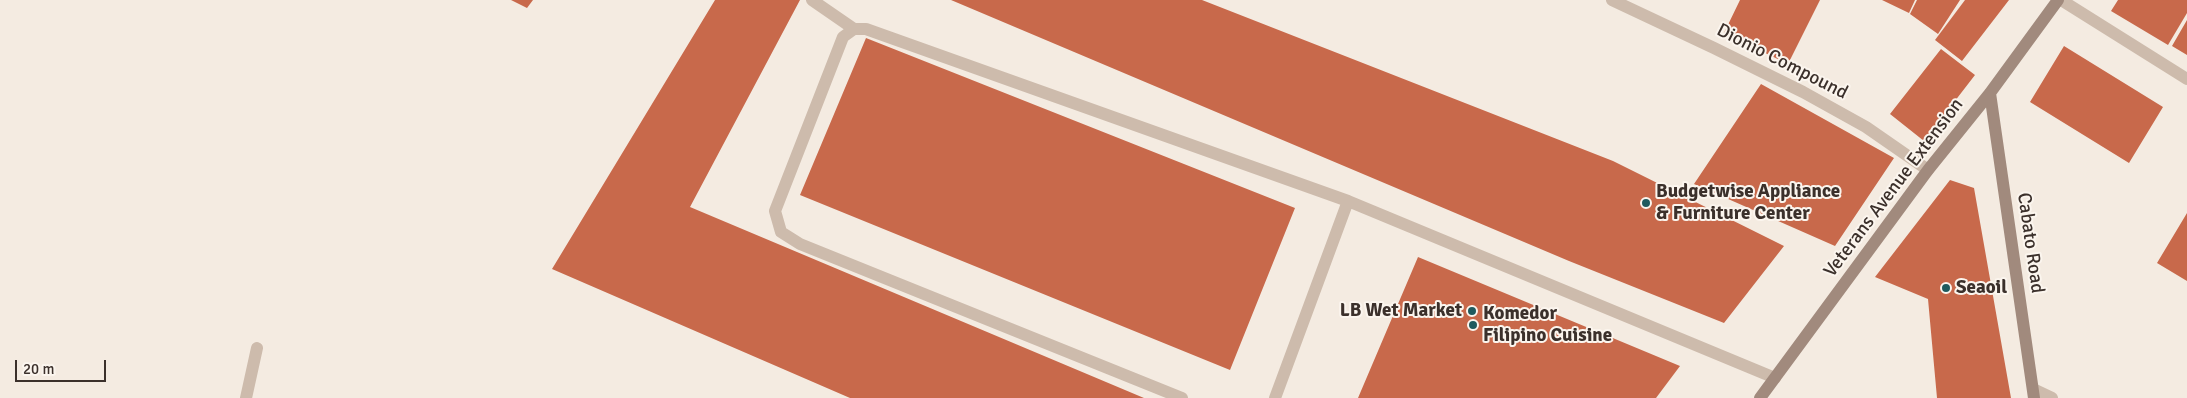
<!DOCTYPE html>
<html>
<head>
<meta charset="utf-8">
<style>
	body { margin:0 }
	#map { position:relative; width:2187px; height:398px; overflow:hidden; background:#f4ebe1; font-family:Signika,sans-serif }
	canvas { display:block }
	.scale { position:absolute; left:15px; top:360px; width:91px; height:22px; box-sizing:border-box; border:2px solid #3b302b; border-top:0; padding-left:6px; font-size:15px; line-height:18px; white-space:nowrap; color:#3b302b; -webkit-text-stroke:4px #fbf5ee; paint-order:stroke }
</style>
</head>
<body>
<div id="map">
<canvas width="2187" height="398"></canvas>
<div class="scale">20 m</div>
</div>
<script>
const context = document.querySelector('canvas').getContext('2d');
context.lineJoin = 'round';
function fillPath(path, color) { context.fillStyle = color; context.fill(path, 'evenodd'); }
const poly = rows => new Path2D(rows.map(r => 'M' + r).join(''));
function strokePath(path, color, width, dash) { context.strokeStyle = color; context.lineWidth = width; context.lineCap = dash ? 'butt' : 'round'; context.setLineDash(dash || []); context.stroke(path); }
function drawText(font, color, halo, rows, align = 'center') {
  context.font = font + ' Signika,sans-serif'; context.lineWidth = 4; context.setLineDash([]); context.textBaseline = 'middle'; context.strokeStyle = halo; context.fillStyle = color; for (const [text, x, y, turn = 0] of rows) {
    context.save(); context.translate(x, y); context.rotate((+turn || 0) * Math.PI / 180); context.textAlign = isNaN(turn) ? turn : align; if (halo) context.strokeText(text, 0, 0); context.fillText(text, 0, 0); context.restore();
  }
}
const building = poly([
	[511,0,533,0,527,8],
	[715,0,800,0,690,207,1144,398,850,398,552,269],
	[951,0,1202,0,1613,161,1784,246,1724,323,1569,261],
	[1740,0,1820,0,1788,64,1724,33],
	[1882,0,1915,0,1909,13],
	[1917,0,1960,0,1938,34,1910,14],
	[1965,0,2009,0,1962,61,1935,40],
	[2118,0,2187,0,2187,13,2168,45,2111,11],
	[2187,20,2187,55,2172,46],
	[866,38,1295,208,1230,370,800,195],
	[2064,46,2163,107,2129,163,2030,102],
	[1941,49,1975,75,1924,141,1890,114],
	[1761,84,1894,158,1835,246,1694,184],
	[1950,180,1974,188,2011,398,1937,398,1928,299,1875,277],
	[2187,213,2187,281,2157,263],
	[1418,257,1680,366,1656,398,1358,398]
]);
const lane = poly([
	[812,0,854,29],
	[1182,398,800,244,781,232,775,211,843,37,854,29,866,29,1348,201,1775,378],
	[1275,398,1348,201]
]);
const street = poly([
	[1612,0,1714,48,1803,92,1866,127,1928,170],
	[2061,0,2187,79],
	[2033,389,2052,398],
	[246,398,257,348]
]);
const secondary = poly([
	[1990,93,2034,398],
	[1760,398,1928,170,1990,93,2058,0]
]);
const markers = [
	[1646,203,5,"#1f5a5e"],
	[1946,288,5,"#1f5a5e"],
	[1472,311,5,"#1f5a5e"],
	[1473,325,5,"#1f5a5e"]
];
const streetNames = [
	["Dionio Compound",1782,62,27],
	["Veterans Avenue Extension",1894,188,-53],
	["Cabato Road",2030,243,82]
];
const poiNames = [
	["Budgetwise Appliance",1656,192],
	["& Furniture Center",1656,214],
	["Seaoil",1956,288],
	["LB Wet Market",1462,311,"right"],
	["Komedor",1483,314],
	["Filipino Cuisine",1483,336]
];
fillPath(building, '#c8694b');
strokePath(lane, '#cdbbac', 12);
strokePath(street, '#cdbbac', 12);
strokePath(secondary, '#a18a7d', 12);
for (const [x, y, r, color] of markers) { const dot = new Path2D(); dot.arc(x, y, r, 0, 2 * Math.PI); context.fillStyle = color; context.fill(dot); strokePath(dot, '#fbf5ee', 2); }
drawText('19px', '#3b302b', '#fbf5ee', streetNames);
drawText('bold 19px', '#3b302b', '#fbf5ee', poiNames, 'left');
</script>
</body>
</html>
